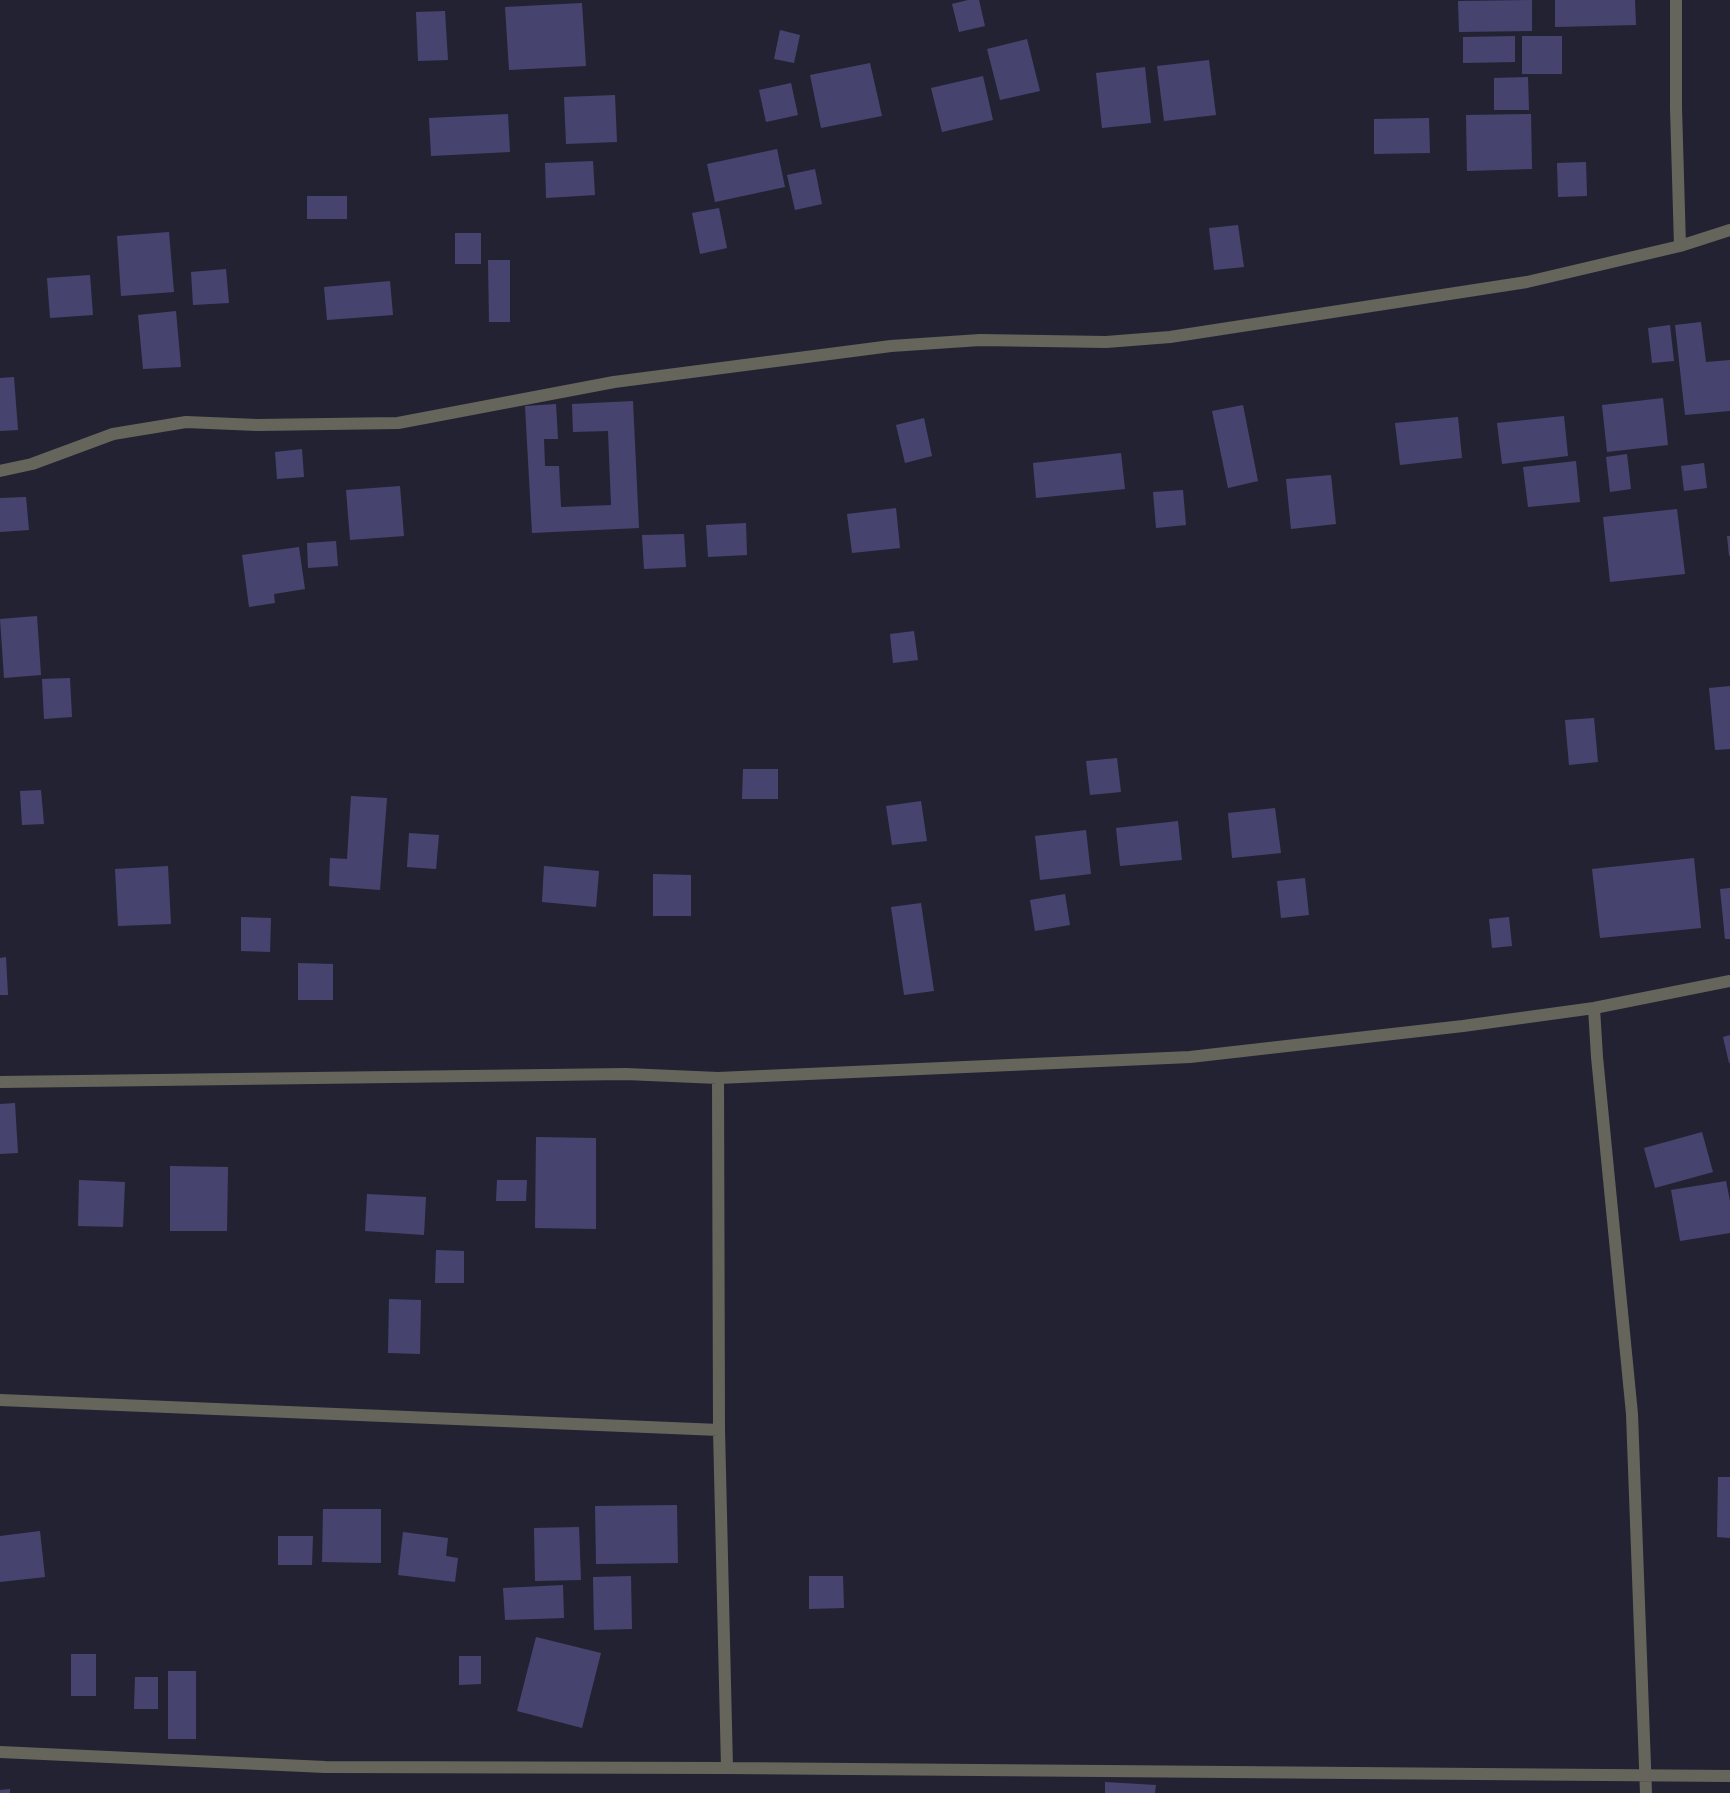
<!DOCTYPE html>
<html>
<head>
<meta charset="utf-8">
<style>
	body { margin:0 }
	canvas { display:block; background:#232233 }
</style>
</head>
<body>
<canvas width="1730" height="1793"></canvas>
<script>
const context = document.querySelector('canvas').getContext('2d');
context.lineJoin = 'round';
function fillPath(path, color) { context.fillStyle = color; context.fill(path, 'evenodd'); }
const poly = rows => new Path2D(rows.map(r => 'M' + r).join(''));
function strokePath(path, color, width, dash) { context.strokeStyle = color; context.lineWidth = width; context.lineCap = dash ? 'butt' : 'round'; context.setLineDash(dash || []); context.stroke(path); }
const building = poly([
	[968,0,979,0,985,26,959,32,952,4],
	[1532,0,1532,31,1459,32,1458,1],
	[1555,0,1635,0,1636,25,1555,27],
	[582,3,586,66,509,70,505,7],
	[445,11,448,60,418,61,416,12],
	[780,30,800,35,794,63,774,59],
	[1515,36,1515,62,1463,63,1463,37],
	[1522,36,1562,36,1562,74,1522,74],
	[1027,39,1040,91,1000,100,987,49],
	[1209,60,1216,115,1164,121,1157,66],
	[870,63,882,116,821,128,810,75],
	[1145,67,1151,123,1102,128,1096,73],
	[983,76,993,120,942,132,931,88],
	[1528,77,1529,110,1494,110,1494,78],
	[791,83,798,115,766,122,759,90],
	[615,95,617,142,566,144,564,97],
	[508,114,510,152,431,156,429,118],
	[1531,114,1532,169,1467,171,1466,115],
	[1429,118,1430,153,1374,154,1374,119],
	[777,149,785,187,715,202,707,164],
	[593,161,595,195,546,198,545,163],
	[1586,162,1587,196,1558,197,1557,163],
	[815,169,822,204,795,210,787,175],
	[307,196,347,196,347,219,307,219],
	[719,208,727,248,700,254,692,213],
	[1238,225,1244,267,1214,270,1209,228],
	[169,232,174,292,121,296,117,236],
	[455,233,481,233,481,264,455,264],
	[488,260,510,260,510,322,489,322],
	[226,269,229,303,193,305,191,272],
	[90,275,93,315,50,318,47,278],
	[390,281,393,315,327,320,324,287],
	[176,311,181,367,143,369,138,315],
	[1701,322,1706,362,1730,360,1730,411,1685,415,1675,325],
	[1670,325,1674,361,1652,363,1648,328],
	[14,377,18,430,0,431,0,378],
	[1663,398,1668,445,1607,452,1602,405],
	[633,401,639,528,532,533,525,406,556,404,558,439,544,439,545,466,559,466,561,507,611,505,608,431,573,432,572,404],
	[1243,405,1258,481,1228,488,1212,411],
	[1564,416,1568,456,1502,464,1497,423],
	[1458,417,1462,458,1400,465,1395,423],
	[924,418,932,456,905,463,896,425],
	[302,449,304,477,277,479,275,452],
	[1121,453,1125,489,1036,498,1033,463],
	[1627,454,1631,489,1610,492,1606,457],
	[1576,461,1580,502,1528,507,1523,467],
	[1704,463,1707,488,1684,491,1681,466],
	[1331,475,1336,524,1291,529,1286,479],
	[400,486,404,536,350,540,346,490],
	[1183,490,1186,525,1156,528,1153,492],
	[26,497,29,530,0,532,0,498],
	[896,508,900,548,852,553,847,514],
	[1677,509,1685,574,1610,582,1603,517],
	[746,523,747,555,708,557,706,525],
	[684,534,686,567,644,569,642,535],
	[1727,536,1730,536,1730,556,1729,556],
	[336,541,338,566,308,568,307,543],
	[299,547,305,589,274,594,275,603,249,607,242,555],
	[37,616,41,675,4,678,0,619],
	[914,631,918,660,893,663,890,634],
	[70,678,72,717,44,719,42,679],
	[1730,686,1730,749,1715,750,1709,688],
	[1594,718,1598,762,1569,765,1565,720],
	[1117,758,1121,792,1090,795,1086,761],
	[743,769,778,769,778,799,742,799],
	[41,790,44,824,22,825,20,791],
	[351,796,387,798,380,890,329,886,330,858,347,859],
	[921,801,927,841,892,845,886,806],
	[1275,808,1281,853,1232,858,1228,813],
	[1178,821,1182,860,1120,866,1116,828],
	[1086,830,1091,874,1040,880,1035,836],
	[409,833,439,835,436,869,407,867],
	[1694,858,1701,928,1600,938,1592,869],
	[168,866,171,924,118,926,115,869],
	[544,866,599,871,596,907,542,902],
	[653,874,691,875,691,916,653,916],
	[1305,878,1309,915,1281,918,1277,881],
	[1730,888,1730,939,1725,939,1720,889],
	[1065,894,1070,925,1035,931,1030,900],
	[921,903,934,991,904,995,891,907],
	[241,917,271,918,270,952,241,951],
	[1509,917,1512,946,1492,948,1489,919],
	[6,957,8,995,0,995,0,958],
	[298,963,333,964,333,1000,298,1000],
	[1730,1035,1730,1063,1729,1063,1723,1037],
	[15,1103,18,1153,0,1154,0,1104],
	[1702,1132,1713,1172,1655,1188,1644,1148],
	[536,1137,596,1138,596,1229,535,1228],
	[170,1166,228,1167,227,1231,170,1231],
	[79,1180,125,1182,123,1227,78,1226],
	[497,1180,527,1180,526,1201,496,1201],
	[1726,1181,1730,1201,1730,1233,1680,1241,1671,1190],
	[367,1194,426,1197,424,1235,365,1231],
	[436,1250,464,1251,464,1283,435,1283],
	[389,1299,421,1300,420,1354,388,1353],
	[1718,1477,1730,1477,1730,1538,1717,1537],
	[677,1505,678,1563,596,1564,595,1506],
	[323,1509,381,1509,381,1563,322,1562],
	[579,1527,581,1580,535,1581,534,1528],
	[40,1531,45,1577,0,1582,0,1536],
	[403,1532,448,1538,446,1556,458,1558,455,1582,398,1575],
	[278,1536,313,1536,312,1565,278,1565],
	[631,1576,632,1629,594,1630,593,1577],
	[809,1576,843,1576,844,1608,809,1609],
	[563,1585,564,1618,505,1620,503,1588],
	[536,1637,601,1653,582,1728,517,1711],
	[71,1654,96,1654,96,1696,71,1696],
	[459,1656,481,1656,481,1684,459,1685],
	[168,1671,196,1671,196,1739,168,1739],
	[135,1677,158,1677,158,1709,134,1709],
	[1105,1782,1156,1785,1155,1793,1105,1793],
	[10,1789,10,1793,0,1793,0,1790]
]);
const minor = poly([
	[1676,0,1676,108,1680,246],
	[0,471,32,464,113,434,186,422,257,425,398,423,614,382,891,346,980,340,1106,342,1170,337,1527,282,1680,246,1730,230],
	[1594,1008,1597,1057,1632,1414,1646,1793],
	[718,1078,719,1430,727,1768],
	[0,1082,626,1074,718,1078,1190,1057,1463,1026,1594,1008,1730,981],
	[0,1400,719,1430],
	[0,1752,325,1767,727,1768,1730,1776]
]);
fillPath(building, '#47436f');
strokePath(minor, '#66655c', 12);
</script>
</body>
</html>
